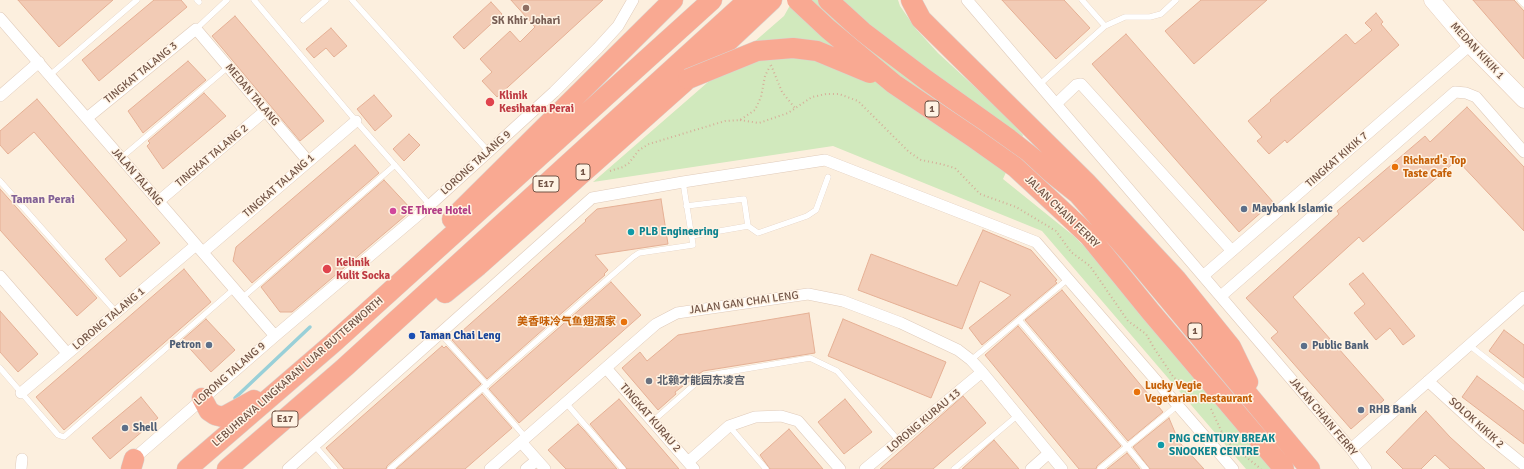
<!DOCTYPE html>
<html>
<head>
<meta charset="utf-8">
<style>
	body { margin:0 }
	canvas { display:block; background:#fcefde }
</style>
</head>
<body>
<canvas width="1524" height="469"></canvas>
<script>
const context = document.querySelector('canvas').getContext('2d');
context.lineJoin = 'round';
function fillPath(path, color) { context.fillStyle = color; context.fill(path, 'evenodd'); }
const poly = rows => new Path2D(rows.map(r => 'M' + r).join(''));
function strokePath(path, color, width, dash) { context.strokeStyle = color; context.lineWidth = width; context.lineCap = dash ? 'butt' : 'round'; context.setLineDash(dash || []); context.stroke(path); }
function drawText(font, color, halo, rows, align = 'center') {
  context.font = font + ' Signika,"Noto Sans SC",sans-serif'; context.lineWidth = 3; context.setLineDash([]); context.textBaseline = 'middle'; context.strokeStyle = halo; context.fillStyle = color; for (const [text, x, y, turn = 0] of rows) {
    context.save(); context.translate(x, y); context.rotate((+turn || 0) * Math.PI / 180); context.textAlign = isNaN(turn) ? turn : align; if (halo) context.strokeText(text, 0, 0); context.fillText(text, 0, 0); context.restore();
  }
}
const green = poly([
	[793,0,898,0,900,6,916,29,938,53,1002,112,1023,135,1003,179,1075,237,1103,266,1272,469,1246,469,1042,231,833,146,593,182,784,16]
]);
const stream = poly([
	[235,398,310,327]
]);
const building = poly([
	[18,0,113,0,59,47,18,0],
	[154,0,181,0,187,7,99,81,82,60,154,0],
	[511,0,603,0,497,97,482,81,492,72,480,59,510,31,520,42,535,27,511,0],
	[1002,0,1064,0,1090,28,1056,59,1002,0],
	[1201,0,1267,0,1194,64,1165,31,1201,0],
	[1473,0,1514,0,1524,11,1524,59,1473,0],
	[491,2,502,14,464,49,453,37,491,2],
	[1376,13,1383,22,1381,24,1399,45,1287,143,1285,140,1269,154,1257,141,1262,137,1248,121,1271,101,1270,100,1346,34,1355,44,1372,30,1365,23,1376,13],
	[235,16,324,121,300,141,212,36,235,16],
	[331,28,347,46,334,57,326,48,314,58,306,49,331,28],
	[1126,34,1273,202,1239,232,1092,64,1126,34],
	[188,61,206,80,143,133,128,111,188,61],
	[204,93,226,116,163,169,147,146,150,143,148,141,204,93],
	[374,95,392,116,375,131,357,109,374,95],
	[37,99,160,243,120,277,105,259,127,240,34,132,8,154,0,145,0,131,37,99],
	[1467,107,1524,167,1524,231,1457,160,1363,242,1359,237,1293,297,1384,400,1351,429,1271,338,1278,332,1246,298,1339,214,1337,211,1425,136,1430,142,1467,107],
	[409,134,420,145,404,161,393,149,409,134],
	[355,145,379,173,252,283,233,261,236,247,355,145],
	[384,180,412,210,292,312,280,312,261,287,384,180],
	[0,189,97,298,77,316,0,230,0,189],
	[661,199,668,244,595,255,608,270,604,274,605,275,487,379,452,340,586,221,585,220,597,209,661,199],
	[983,230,1031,250,1057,280,1055,281,1057,283,982,345,969,328,1011,295,980,281,962,329,858,290,871,254,957,286,983,230],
	[184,269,211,302,64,430,36,397,184,269],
	[1363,273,1415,336,1403,345,1390,328,1376,340,1354,313,1365,304,1349,284,1363,273],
	[611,282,641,315,519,423,489,389,611,282],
	[1062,290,1163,412,1128,441,1025,320,1062,290],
	[0,311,38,354,18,372,0,352,0,311],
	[809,313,815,353,703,371,675,392,676,394,658,410,622,368,640,352,647,361,678,335,809,313],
	[206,319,235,350,211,372,182,340,206,319],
	[843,319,946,362,931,398,828,356,843,319],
	[1018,326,1121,446,1097,466,1096,469,1079,469,985,355,1018,326],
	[1504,330,1524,345,1524,378,1489,351,1504,330],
	[442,346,444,348,446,346,481,384,387,466,386,469,344,469,326,448,442,346],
	[1477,376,1524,411,1524,444,1462,397,1477,376],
	[482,394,512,428,465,469,396,469,482,394],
	[963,396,986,423,933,469,880,469,963,396],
	[141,397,158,418,110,459,92,438,141,397],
	[619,399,679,469,627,469,590,424,619,399],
	[845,399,872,432,844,454,818,422,845,399],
	[1426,411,1450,437,1485,469,1450,469,1435,455,1421,469,1403,469,1386,452,1426,411],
	[1169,418,1179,442,1204,469,1150,469,1133,447,1169,418],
	[578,424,584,430,617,469,566,469,548,450,578,424],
	[789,429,823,469,770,469,760,455,789,429],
	[994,440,1019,469,962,469,994,440],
	[1127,453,1140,469,1107,469,1127,453]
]);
const path = poly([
	[771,65,782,92,795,108],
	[740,120,759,123,788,113,812,97,826,94,839,94,858,101,909,152,921,160,941,164,955,168,980,194,1016,207,1056,231,1071,252,1090,266,1128,321,1146,334,1154,348,1174,378,1193,388],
	[610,171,623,167,629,163,639,150,649,144,725,121,740,120,755,110,761,97,765,76,770,66],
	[1211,409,1226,441,1261,469]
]);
const lane = poly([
	[197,0,199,2],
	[254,0,356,121,430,205],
	[352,0,488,151],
	[1082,0,1105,26],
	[1520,0,1524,4],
	[303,20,326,0],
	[196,29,227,0],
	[50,75,137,0],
	[1039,85,1105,26,1125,17,1150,17,1161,14,1176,0],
	[121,158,228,67],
	[0,181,116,312],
	[686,206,744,199,748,226,758,233,807,216,816,210,828,177],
	[691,236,748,226],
	[242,298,395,165],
	[1019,320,1146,469],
	[440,333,487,385],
	[1469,345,1524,388],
	[971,360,1068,279],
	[0,368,58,435,64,437,234,289],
	[483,388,526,438],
	[566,403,623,469],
	[653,421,704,376,810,358,837,371,899,441],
	[729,426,766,469],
	[315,446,335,469],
	[390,469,633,257,639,253,693,245,683,182],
	[954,469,1018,415],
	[1100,469,1178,405]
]);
const street = poly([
	[967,0,1351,449,1366,469],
	[0,18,275,336],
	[0,96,39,62],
	[1056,104,1076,85,1081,84,1232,251],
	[87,118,196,29,308,161],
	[159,201,265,111],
	[203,252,356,121],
	[0,276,67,353],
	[1203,276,1470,45],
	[1221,296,1455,92,1466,93,1476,97,1524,152],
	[606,368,694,469],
	[1428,381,1487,435,1524,465],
	[21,393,196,245],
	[521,442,545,469],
	[1351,449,1524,297],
	[130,462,275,336,430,205,554,92,598,48,618,26,633,0],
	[688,462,729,426,755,417,781,416,798,421,840,469],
	[21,469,22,459],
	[288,469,592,198,683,182,825,160,1036,242,1233,469],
	[490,469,656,324,677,313,808,294,843,301,901,323,958,350,971,360,982,372,1062,469],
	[526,469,537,460],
	[865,469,982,372],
	[1031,469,1049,453]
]);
const secondary = poly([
	[1432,0,1470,45,1524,100]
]);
const highway = poly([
	[828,0,863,32,925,79,1009,139,1078,194,1135,259,1310,469],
	[911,0,921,19,935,33,1086,182,1177,280,1231,347,1248,382],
	[1068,216,1089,236,1150,311,1284,469],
	[452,219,673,0],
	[445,293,478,266,688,79,772,0],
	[202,398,209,411,215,415,223,417,254,400],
	[131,469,134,459],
	[187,469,332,344,712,0],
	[227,469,344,368,748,0]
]);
const highwayBridge = poly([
	[797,0,828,29,894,84,974,138,1015,167,1068,216],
	[688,79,757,51,793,48,817,51,870,73]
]);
const markers = [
	[526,8,4,"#8d6e63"],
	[490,102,5,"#e0444e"],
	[1395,167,4,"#e8710a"],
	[1244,209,4,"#5c6f8a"],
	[393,211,4,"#d1479c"],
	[631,232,4,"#0f9aa8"],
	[327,269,5,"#e0444e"],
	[624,322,4,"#e8710a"],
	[412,336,4,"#1a4fb4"],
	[209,345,4,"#5c6f8a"],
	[1304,346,4,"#5c6f8a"],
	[649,381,4,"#6b7280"],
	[1137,392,4,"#e8710a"],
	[1361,410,4,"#5c6f8a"],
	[125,428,4,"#5c6f8a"],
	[1161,445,4,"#0f9aa8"]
];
const shields = [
	[932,109,14],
	[583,172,14],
	[546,184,26],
	[1195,331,14],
	[285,419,26]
];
const shieldNames = [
	["1",932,109],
	["1",583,172],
	["E17",546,184],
	["1",1195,331],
	["E17",285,419]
];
const educationNames = [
	["SK Khir Johari",526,21]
];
const streetNames = [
	["MEDAN KIKIK 1",1477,51,47],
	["TINGKAT TALANG 3",141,73,-39],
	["MEDAN TALANG",252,95,50],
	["TINGKAT TALANG 2",212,156,-40],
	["TINGKAT KIKIK 7",1337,160,-41],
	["LORONG TALANG 9",476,163,-42],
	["JALAN TALANG",137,177,49],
	["TINGKAT TALANG 1",279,186,-41],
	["JALAN CHAIN FERRY",1062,212,44],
	["JALAN GAN CHAI LENG",744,303,-8],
	["LORONG TALANG 1",109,319,-40],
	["LEBUHRAYA LINGKARAN LUAR BUTTERWORTH",298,372,-41],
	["LORONG TALANG 9",230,374,-41],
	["JALAN CHAIN FERRY",1323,417,50],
	["TINGKAT KURAU 2",650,418,49],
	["LORONG KURAU 13",924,421,-40],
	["SOLOK KIKIK 2",1476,423,42]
];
const healthNames = [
	["Klinik",499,96],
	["Kesihatan Perai",499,109],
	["Kelinik",336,263],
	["Kulit Socka",336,276]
];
const foodNames = [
	["Richard's Top",1403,161],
	["Taste Cafe",1403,174],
	["美香味冷气鱼翅酒家",616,322,"right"],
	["Lucky Vegie",1145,386],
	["Vegetarian Restaurant",1145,399]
];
const serviceNames = [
	["Maybank Islamic",1252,209],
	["Petron",201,345,"right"],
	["Public Bank",1312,346],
	["RHB Bank",1369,410],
	["Shell",133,428]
];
const hotelNames = [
	["SE Three Hotel",401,211]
];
const cultureNames = [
	["PLB Engineering",639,232],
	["PNG CENTURY BREAK",1169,439],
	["SNOOKER CENTRE",1169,452]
];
const transitNames = [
	["Taman Chai Leng",420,336]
];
const worshipNames = [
	["北赖才能园东凌宫",657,381]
];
const neighbourhoodNames = [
	["Taman Perai",43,200]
];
fillPath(green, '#d1e9bd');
strokePath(stream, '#99d0d8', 3.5);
fillPath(building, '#f2cbb5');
strokePath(building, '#e5b095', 1);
strokePath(lane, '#e0cbba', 6);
strokePath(street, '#e0cbba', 12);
strokePath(secondary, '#e7cdba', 17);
strokePath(highway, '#dad3cf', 21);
strokePath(path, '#d6ae99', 2, [1, 3]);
strokePath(lane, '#fff', 5.5);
strokePath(street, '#fff', 11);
strokePath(secondary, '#fff', 16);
strokePath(highway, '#f9a992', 20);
strokePath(highwayBridge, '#dad3cf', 21, []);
strokePath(highwayBridge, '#f9a992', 20);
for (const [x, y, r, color] of markers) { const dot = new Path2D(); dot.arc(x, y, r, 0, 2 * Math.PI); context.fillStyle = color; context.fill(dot); strokePath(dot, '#fff3e4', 1.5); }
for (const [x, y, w] of shields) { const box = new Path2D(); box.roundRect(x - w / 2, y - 8, w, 16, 3); context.fillStyle = '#fff3e4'; context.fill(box); strokePath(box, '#725446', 1); }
drawText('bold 10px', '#725446', null, shieldNames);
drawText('bold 11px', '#785e54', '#fff3e4', educationNames);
drawText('11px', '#725446', '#fff3e4', streetNames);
drawText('bold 11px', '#be3a42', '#fff3e4', healthNames, 'left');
drawText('bold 11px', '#c56008', '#fff3e4', foodNames, 'left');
drawText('bold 11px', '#4e5e75', '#fff3e4', serviceNames, 'left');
drawText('bold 11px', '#b23c85', '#fff3e4', hotelNames, 'left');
drawText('bold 11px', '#0d838f', '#fff3e4', cultureNames, 'left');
drawText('bold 11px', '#164399', '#fff3e4', transitNames, 'left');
drawText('bold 11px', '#5b616d', '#fff3e4', worshipNames, 'left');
drawText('bold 12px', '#826196', '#fff3e4', neighbourhoodNames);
</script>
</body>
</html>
